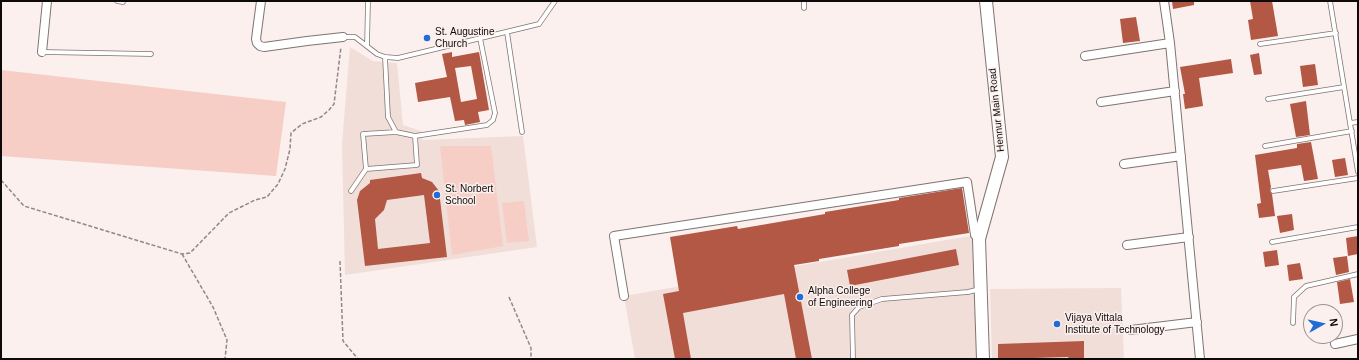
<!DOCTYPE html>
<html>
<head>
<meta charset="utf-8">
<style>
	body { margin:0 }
	#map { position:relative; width:1359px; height:360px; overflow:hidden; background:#fbf0ed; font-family:Helvetica,sans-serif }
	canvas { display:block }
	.frame { position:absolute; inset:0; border:2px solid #0e0a0a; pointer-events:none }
	.north { position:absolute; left:1303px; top:304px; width:40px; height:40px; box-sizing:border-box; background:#fbf0ed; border:1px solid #9c9492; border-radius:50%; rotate:82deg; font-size:11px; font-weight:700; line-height:16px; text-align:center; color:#0e0a0a }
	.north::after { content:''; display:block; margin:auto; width:14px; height:18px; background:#226cd7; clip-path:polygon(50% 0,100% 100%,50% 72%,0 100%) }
</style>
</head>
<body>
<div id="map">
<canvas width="1359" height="360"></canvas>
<div class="frame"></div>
<div class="north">N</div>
</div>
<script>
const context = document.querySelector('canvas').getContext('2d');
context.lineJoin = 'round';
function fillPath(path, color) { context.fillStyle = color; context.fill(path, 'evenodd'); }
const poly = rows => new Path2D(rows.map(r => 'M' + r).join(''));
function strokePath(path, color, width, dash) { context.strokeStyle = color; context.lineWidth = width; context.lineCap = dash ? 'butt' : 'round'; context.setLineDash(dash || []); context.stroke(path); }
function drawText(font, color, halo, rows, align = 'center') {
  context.font = font + ' Helvetica,sans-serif'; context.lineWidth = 3; context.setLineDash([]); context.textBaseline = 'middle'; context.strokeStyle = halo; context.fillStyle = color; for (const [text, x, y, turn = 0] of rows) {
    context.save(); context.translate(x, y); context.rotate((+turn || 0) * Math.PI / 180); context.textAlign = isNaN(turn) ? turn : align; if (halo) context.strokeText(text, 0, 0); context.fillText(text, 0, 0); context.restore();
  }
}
const built = poly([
	[350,47,373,61,397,63,403,125,421,131,422,140,523,136,537,247,345,275,342,144],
	[975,235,978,359,635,359,624,296],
	[1121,288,1124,359,992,359,990,289]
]);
const green = poly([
	[1,70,286,102,276,176,1,156],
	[440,146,491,146,503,246,452,255],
	[524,201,529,241,507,243,502,203]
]);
const building = poly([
	[1172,1,1194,1,1194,5,1173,9],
	[1250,1,1272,1,1278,36,1251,40,1248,20,1253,19],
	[1136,17,1140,41,1123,43,1120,19],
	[452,52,452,57,479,52,489,110,478,112,480,122,465,125,464,120,455,121,450,97,418,102,415,83,447,77,442,54],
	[471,66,477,99,461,102,455,68],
	[1259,53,1262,74,1254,75,1250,55],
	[1231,59,1233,73,1199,78,1203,106,1185,109,1183,94,1185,94,1180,67],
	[1315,64,1318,85,1303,87,1300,66],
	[1306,101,1310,135,1296,137,1290,104],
	[1311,142,1318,179,1304,181,1301,165,1268,170,1271,187,1270,191,1272,194,1275,216,1259,218,1257,204,1261,203,1255,155,1297,148,1297,144],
	[1345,158,1348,175,1335,177,1332,160],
	[421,173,422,178,432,182,439,191,447,257,365,266,357,200,360,191,370,183,370,180],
	[424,195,430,243,378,249,375,219,384,210,387,200],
	[962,188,969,233,899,244,899,246,819,259,819,261,794,265,812,359,796,359,784,294,683,313,691,359,675,359,663,294,679,291,670,237,737,226,738,229,825,214,825,212,899,200,899,198],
	[1292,214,1294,230,1280,233,1277,216],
	[1358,236,1358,254,1348,256,1346,238],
	[956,249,959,265,850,286,847,270],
	[1277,250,1279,265,1265,267,1263,252],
	[1347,256,1349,272,1336,275,1333,258],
	[1300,263,1303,279,1289,281,1287,265],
	[1350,279,1354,302,1340,304,1337,282],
	[1084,341,1084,359,1069,359,1068,357,998,359,998,344]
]);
const path = poly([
	[1,180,24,206,182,254,190,253,229,213,255,200,267,197,278,184,285,169,290,149,291,133,302,124,321,117,329,110,334,104,341,47],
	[182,254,213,307,227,340,225,359],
	[340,261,343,341,358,359],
	[509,297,531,348,531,359]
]);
const lane = poly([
	[117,1,123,2],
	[804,1,804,8],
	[1330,1,1358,172],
	[507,32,522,132],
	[343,37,355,37,377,54,385,57,398,58,539,24,555,1],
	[1260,44,1336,33],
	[367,46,368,1],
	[42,52,151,54],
	[385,57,388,117,396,132,415,136,487,125,493,120,495,113,480,38],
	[1268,99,1344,87],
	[1350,123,1358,122],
	[1265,146,1352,131],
	[366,169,363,134,396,132],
	[351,191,366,169,417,165,415,136],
	[1273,191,1358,178],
	[1272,242,1358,227],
	[1293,323,1294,297,1306,286,1358,274],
	[853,359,852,315,859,307,882,299,968,292,980,289]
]);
const street = poly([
	[261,1,256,39,257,43,260,46,264,47,307,41,343,37],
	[1164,1,1170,43,1200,359],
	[42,52,47,1],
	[1085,56,1170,43],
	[1101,102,1175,91],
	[1124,164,1181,156],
	[1127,245,1189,237],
	[624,296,614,236,967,182,975,235,979,239],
	[1131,330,1197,322],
	[1335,344,1358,339]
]);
const secondary = poly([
	[983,359,979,239,1002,157,986,1]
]);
const markers = [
	[427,38,4,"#226cd7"],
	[437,195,4,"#226cd7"],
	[800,297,4,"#226cd7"],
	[1057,324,4,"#226cd7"]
];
const poiNames = [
	["St. Augustine",435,32],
	["Church",435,44],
	["St. Norbert",445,189],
	["School",445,201],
	["Alpha College",808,291],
	["of Engineering",808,303],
	["Vijaya Vittala",1065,318],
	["Institute of Technology",1065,330]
];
const streetNames = [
	["Hennur Main Road",997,110,-96]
];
fillPath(built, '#f1ded9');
fillPath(green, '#f6cec5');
fillPath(building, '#b25844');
strokePath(lane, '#7e7472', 5.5);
strokePath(street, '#7e7472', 10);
strokePath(secondary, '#7e7472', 14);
strokePath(path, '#908886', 1.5, [4, 2]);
strokePath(lane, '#fff', 4);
strokePath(street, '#fff', 8);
strokePath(secondary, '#fff', 12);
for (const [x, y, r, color] of markers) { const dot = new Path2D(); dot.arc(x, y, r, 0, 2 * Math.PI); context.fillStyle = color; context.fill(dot); strokePath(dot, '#fbf0ed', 1.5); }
drawText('10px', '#0e0a0a', '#fbf0ed', poiNames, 'left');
drawText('10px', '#0e0a0a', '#fbf0ed', streetNames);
</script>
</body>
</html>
